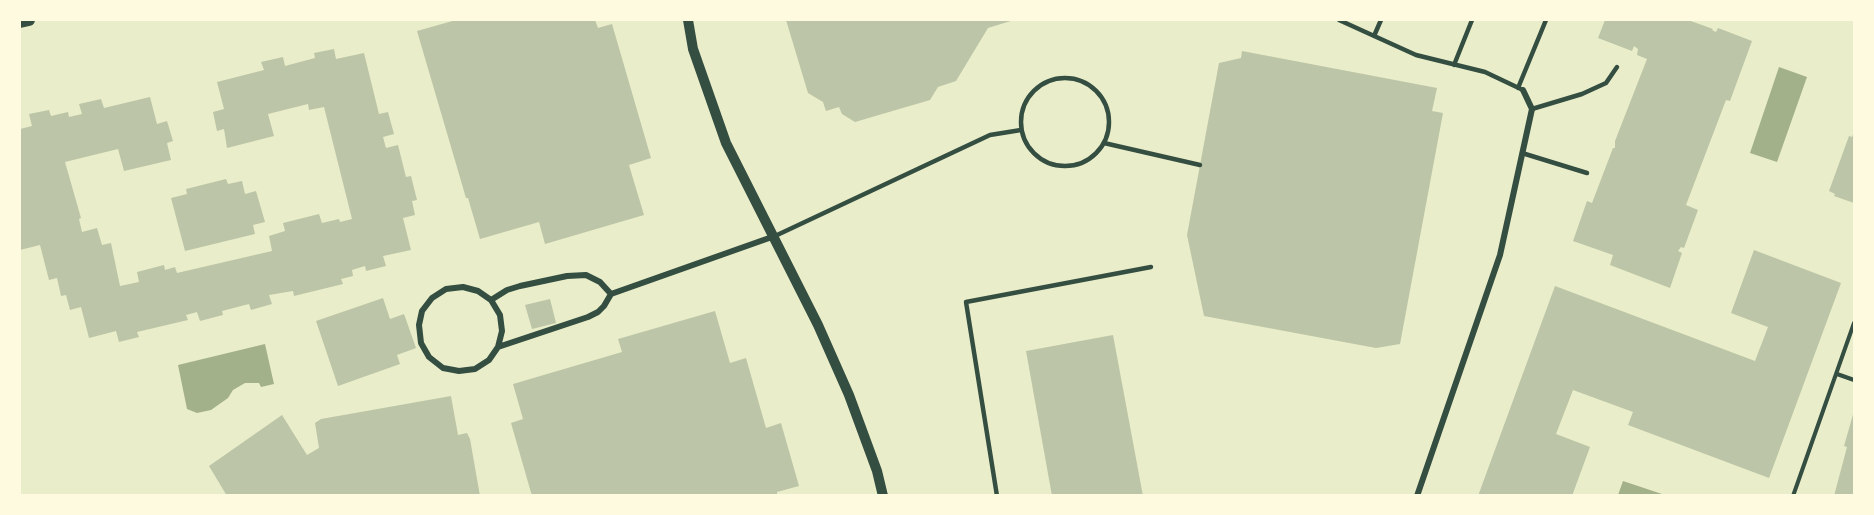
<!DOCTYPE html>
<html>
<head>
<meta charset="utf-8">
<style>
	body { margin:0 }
	#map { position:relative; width:1874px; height:515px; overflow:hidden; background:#e9edc9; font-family:"Public Sans",sans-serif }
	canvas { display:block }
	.frame { position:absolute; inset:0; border:21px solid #fefae0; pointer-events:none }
</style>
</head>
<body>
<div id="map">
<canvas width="1874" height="515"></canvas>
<div class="frame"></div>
</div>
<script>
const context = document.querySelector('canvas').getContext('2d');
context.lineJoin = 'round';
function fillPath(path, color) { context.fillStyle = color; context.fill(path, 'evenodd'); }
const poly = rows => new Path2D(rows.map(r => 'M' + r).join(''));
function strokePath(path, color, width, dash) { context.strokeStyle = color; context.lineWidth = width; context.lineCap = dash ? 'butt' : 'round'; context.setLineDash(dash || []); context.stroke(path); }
const water = poly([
	[1779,67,1807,77,1777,162,1750,153],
	[265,344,274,384,261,387,259,383,245,383,233,390,228,398,211,410,197,413,187,409,178,365],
	[1623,481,1665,495,1618,495]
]);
const building = poly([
	[456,20,595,20,598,28,612,24,651,158,629,165,644,215,545,244,539,222,480,239,468,198,466,198,417,31],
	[786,20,1014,20,988,28,956,81,938,87,930,100,855,122,842,114,839,107,826,111,823,102,808,93],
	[1605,20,1688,20,1713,29,1712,30,1716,32,1718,28,1752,41,1730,101,1726,100,1686,205,1698,210,1684,248,1681,247,1678,251,1682,253,1670,288,1610,265,1613,255,1573,241,1587,201,1592,203,1613,148,1615,148,1615,141,1647,59,1637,55,1638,49,1634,46,1632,51,1598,38],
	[334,49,336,59,364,53,379,114,388,112,394,134,383,137,386,148,398,145,406,177,411,176,417,200,412,201,415,215,403,218,411,250,383,256,386,266,366,271,365,266,352,270,353,276,341,279,343,284,294,296,293,291,269,295,272,304,251,310,249,304,222,311,223,315,200,321,197,312,186,315,188,320,137,332,139,337,119,342,116,331,89,338,81,307,70,310,66,295,61,296,57,278,49,280,40,245,20,250,20,129,32,126,29,114,49,110,51,116,68,112,69,117,82,114,79,104,101,99,104,108,150,97,157,124,167,121,173,141,167,143,171,160,124,171,118,149,65,162,81,218,79,219,82,232,97,228,102,245,111,243,120,286,139,282,137,272,164,265,165,270,175,267,177,273,272,251,269,236,285,231,283,223,319,214,322,223,339,219,340,222,352,219,324,107,309,110,308,104,268,114,274,136,227,148,224,129,217,131,213,112,224,109,217,82,264,70,261,62,283,57,285,66,315,58,314,53],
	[1242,51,1437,88,1432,111,1443,113,1400,344,1376,348,1204,316,1187,235,1219,63,1241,58],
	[1854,132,1854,203,1834,196,1835,194,1829,191,1849,136,1852,137],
	[226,179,228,184,242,181,245,194,256,191,265,222,253,225,255,234,185,251,171,198,187,194,186,189],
	[1754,250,1841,283,1769,478,1628,425,1633,412,1573,390,1556,434,1590,447,1572,496,1478,496,1555,286,1755,361,1768,327,1731,313],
	[383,298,390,319,404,314,416,348,397,355,400,364,338,386,316,321],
	[550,299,556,323,532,329,525,305],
	[715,311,730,363,746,358,766,428,781,423,799,486,777,492,777,496,532,496,511,423,523,419,513,384,622,352,618,339],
	[1113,335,1143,496,1052,496,1026,351],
	[451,396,458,435,467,433,470,439,480,496,227,496,209,466,282,415,307,455,319,448,315,423,321,419],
	[1854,411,1854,496,1834,496,1847,447,1844,446]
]);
const path = poly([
	[1837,374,1854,380],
	[1793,496,1854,323]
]);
const service = poly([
	[1339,20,1416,55,1485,72,1523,90],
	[1374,36,1381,20],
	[1454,65,1472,20],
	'1021 122a44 44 0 1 1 88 0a44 44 0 1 1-88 0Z',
	[1518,88,1546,20],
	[1532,109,1582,94,1606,83,1617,67],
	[1104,143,1200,165],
	[1522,153,1587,173],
	[775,236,990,135,1021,130],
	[997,496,966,302,1151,267]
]);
const minor = poly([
	[491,300,507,290,520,286,567,276,586,275,600,282,611,294],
	[498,347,502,331,500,315,491,300,478,291,463,287,446,289,432,298,422,311,419,325,421,343,429,357,443,368,459,371,475,369,489,360,498,347,588,317,598,312,604,306,611,294,772,237],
	[1417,496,1500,255,1532,109,1523,90]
]);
const tertiary = poly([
	[688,20,693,49,726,143,818,325,849,395,877,471,883,496]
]);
const secondary = poly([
	[20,22,29,20]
]);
fillPath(water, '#a3b18a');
fillPath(building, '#bcc5a7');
strokePath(path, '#344e41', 4);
strokePath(service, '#344e41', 4.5);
strokePath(minor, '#344e41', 6);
strokePath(tertiary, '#344e41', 10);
strokePath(secondary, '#344e41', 12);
</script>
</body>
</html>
